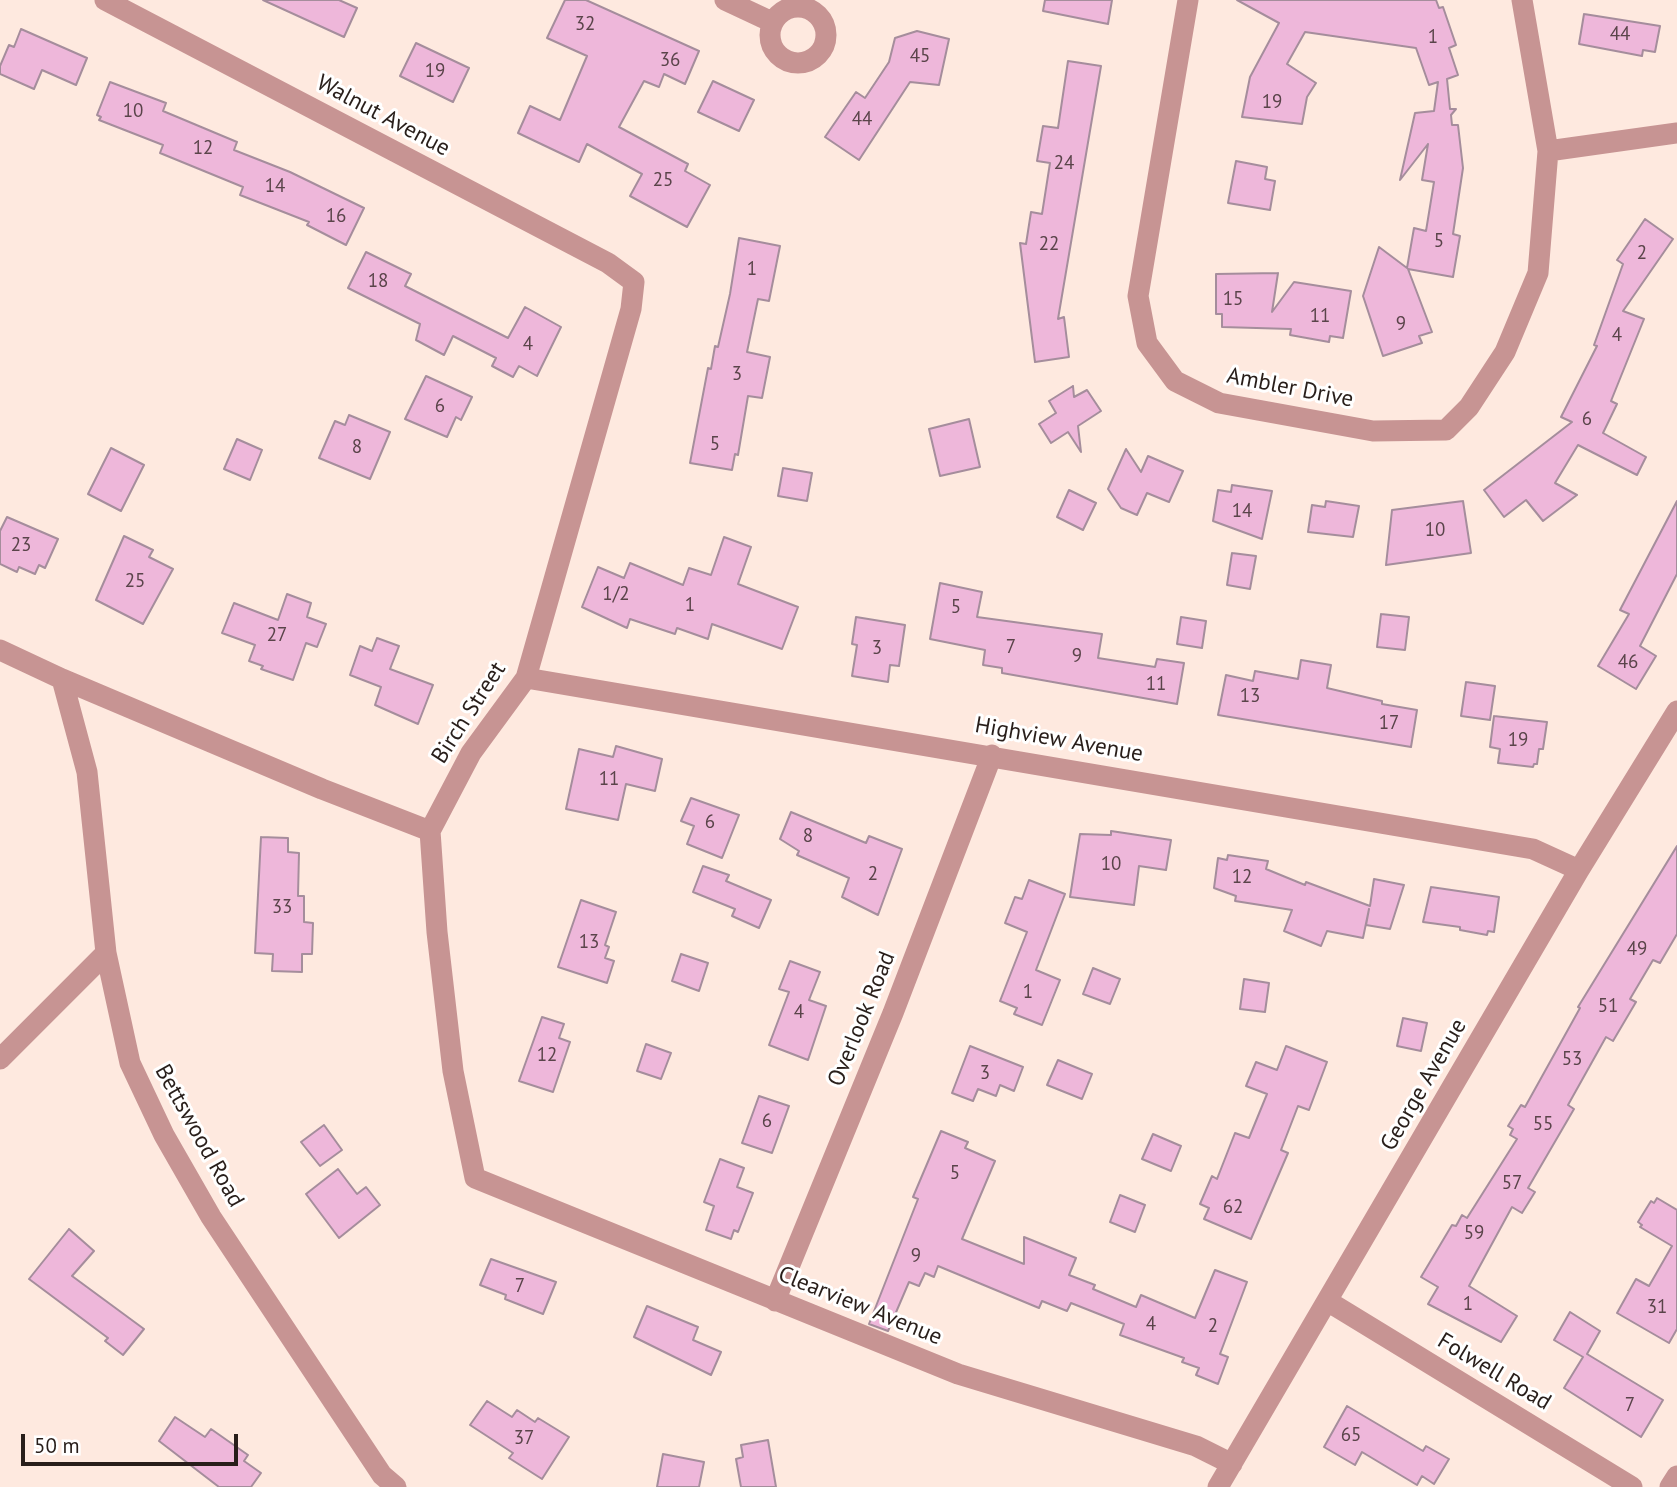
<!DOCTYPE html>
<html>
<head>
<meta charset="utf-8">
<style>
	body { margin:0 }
	#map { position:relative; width:1677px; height:1487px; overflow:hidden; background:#fee9df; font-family:"PT Sans",sans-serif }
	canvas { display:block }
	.scale { position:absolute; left:21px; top:1434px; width:217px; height:32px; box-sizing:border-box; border:4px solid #281e1a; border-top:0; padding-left:9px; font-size:21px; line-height:24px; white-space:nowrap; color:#281e1a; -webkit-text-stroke:5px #fff; paint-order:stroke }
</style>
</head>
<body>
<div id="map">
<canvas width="1677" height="1487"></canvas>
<div class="scale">50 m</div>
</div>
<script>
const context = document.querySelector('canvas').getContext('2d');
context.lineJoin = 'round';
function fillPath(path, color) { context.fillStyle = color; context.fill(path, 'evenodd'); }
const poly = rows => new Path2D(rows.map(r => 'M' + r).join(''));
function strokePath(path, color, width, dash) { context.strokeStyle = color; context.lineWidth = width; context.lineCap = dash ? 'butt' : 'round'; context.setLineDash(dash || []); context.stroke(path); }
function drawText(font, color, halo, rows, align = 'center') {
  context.font = font + ' "PT Sans",sans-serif'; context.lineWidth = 6; context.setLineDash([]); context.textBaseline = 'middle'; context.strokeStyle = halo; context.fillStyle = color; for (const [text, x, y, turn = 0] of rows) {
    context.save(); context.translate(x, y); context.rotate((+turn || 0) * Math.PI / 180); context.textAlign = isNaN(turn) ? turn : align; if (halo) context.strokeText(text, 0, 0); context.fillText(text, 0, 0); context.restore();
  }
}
const building = poly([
	[263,0,339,0,357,8,344,37,263,0],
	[565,0,586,0,699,51,685,84,664,74,659,87,644,81,619,127,688,164,685,171,710,185,687,227,630,196,642,174,587,144,579,162,518,133,530,106,560,120,587,56,547,38,565,0],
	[1045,0,1112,0,1108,24,1043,11,1045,0],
	[1237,0,1436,0,1439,8,1443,7,1456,45,1449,48,1458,75,1447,79,1450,109,1456,109,1451,115,1452,125,1458,125,1463,168,1453,234,1460,236,1453,277,1408,269,1432,332,1419,336,1422,343,1383,356,1363,296,1379,247,1407,268,1414,228,1426,231,1434,182,1422,180,1428,144,1400,180,1415,113,1434,111,1438,82,1429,85,1416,48,1305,32,1287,64,1316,83,1307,97,1302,124,1242,117,1250,77,1279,23,1237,0],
	[1584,14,1660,26,1655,52,1643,50,1642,56,1579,44,1584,14],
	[21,29,87,58,76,85,42,70,34,89,0,74,0,66,9,45,14,47,21,29],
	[917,31,949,39,939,85,910,82,859,160,825,137,856,92,865,98,889,62,895,38,917,31],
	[416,43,469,68,453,102,400,76,416,43],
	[1068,61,1101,66,1058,319,1064,317,1069,357,1035,362,1020,243,1026,244,1031,212,1042,214,1050,163,1037,161,1043,126,1058,128,1068,61],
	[713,81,754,100,739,131,698,112,713,81],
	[110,82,166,103,163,111,237,142,234,150,290,172,364,208,346,245,307,225,309,222,240,195,243,187,160,153,163,145,99,120,101,117,97,115,110,82],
	[1236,161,1267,167,1265,179,1275,181,1270,210,1228,203,1236,161],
	[1645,219,1673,239,1623,311,1644,319,1611,401,1617,404,1603,433,1646,457,1637,475,1578,445,1555,483,1577,495,1543,521,1526,500,1504,517,1484,490,1572,422,1561,417,1597,346,1594,345,1623,264,1617,260,1645,219],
	[739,238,780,246,769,301,758,299,747,352,770,357,762,398,748,396,738,455,735,454,732,470,690,463,708,368,711,369,715,346,718,347,730,294,739,238],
	[366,252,411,274,405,286,508,338,525,307,561,327,537,376,519,366,513,377,492,366,496,358,453,336,444,355,416,340,420,324,348,288,366,252],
	[1278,273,1272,312,1294,282,1351,291,1343,338,1330,336,1329,342,1290,335,1291,329,1222,327,1222,314,1216,314,1216,274,1278,273],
	[426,376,472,397,461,420,456,417,447,437,405,419,426,376],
	[1073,386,1074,397,1087,390,1101,411,1078,426,1081,452,1068,432,1051,443,1039,424,1056,413,1049,401,1073,386],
	[349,415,390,432,370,479,319,458,335,421,345,425,349,415],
	[969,419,980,467,940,476,929,429,969,419],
	[237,439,262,450,250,480,224,469,237,439],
	[111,448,144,465,121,511,88,494,111,448],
	[1126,449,1141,472,1148,456,1183,471,1169,502,1147,493,1137,515,1121,508,1108,489,1126,449],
	[783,468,812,473,807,501,778,496,783,468],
	[1232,485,1272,491,1262,539,1213,521,1218,490,1231,492,1232,485],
	[1069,490,1096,503,1083,530,1057,517,1069,490],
	[1326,501,1359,506,1353,537,1308,532,1312,505,1325,507,1326,501],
	[1463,501,1471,553,1386,565,1392,510,1463,501],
	[1677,501,1677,574,1640,646,1656,656,1636,689,1598,666,1629,614,1620,610,1677,501],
	[7,517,58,539,45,568,39,565,35,574,19,567,17,572,0,564,0,531,7,517],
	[124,536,153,550,149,557,173,569,143,624,96,600,124,536],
	[724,537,751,547,738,584,798,607,782,649,712,624,708,639,677,628,675,634,630,619,627,628,582,607,598,567,624,578,630,563,683,585,689,568,711,575,724,537],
	[1232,553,1256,556,1250,589,1227,585,1232,553],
	[940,583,982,592,977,617,1102,634,1098,658,1155,667,1157,659,1184,663,1177,704,1002,673,1002,668,983,665,985,650,930,639,940,583],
	[287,594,311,603,307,617,326,624,317,647,306,643,293,680,261,669,263,666,249,661,255,645,222,633,234,603,278,620,287,594],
	[1381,614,1409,617,1405,650,1377,647,1381,614],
	[856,617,905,625,899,666,890,665,888,682,852,676,857,645,852,644,856,617],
	[1181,617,1206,621,1202,648,1177,644,1181,617],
	[377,638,399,646,390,669,433,685,418,724,375,705,381,687,350,675,360,646,372,651,377,638],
	[1301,660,1331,665,1327,688,1382,701,1382,704,1417,710,1411,747,1218,715,1226,675,1253,681,1255,671,1298,679,1301,660],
	[1466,682,1495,686,1490,720,1461,716,1466,682],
	[1494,716,1547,722,1543,749,1539,749,1537,764,1534,764,1533,767,1498,763,1500,749,1490,747,1494,716],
	[616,746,662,759,655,791,626,784,618,820,566,809,579,749,613,757,616,746],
	[691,798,739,815,722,858,687,844,694,826,681,821,691,798],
	[791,812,866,843,869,836,902,849,878,915,842,897,849,878,797,855,799,851,780,839,791,812],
	[1111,831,1171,840,1166,870,1139,866,1134,905,1070,897,1080,834,1111,835,1111,831],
	[261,837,288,838,288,852,299,853,298,896,304,896,304,922,313,923,312,954,302,954,302,972,272,971,273,954,255,953,261,837],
	[1677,846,1677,934,1660,963,1653,960,1630,999,1636,1002,1613,1041,1606,1037,1568,1105,1574,1109,1528,1188,1535,1192,1522,1213,1512,1207,1469,1286,1517,1316,1501,1342,1428,1304,1438,1287,1421,1277,1452,1225,1456,1226,1462,1215,1467,1218,1517,1139,1510,1135,1513,1129,1508,1126,1521,1105,1525,1107,1580,1008,1578,1007,1677,846],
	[1228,855,1268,861,1266,869,1305,885,1306,882,1370,906,1374,879,1404,885,1390,929,1366,925,1369,909,1363,938,1327,931,1321,946,1284,931,1292,910,1235,901,1236,896,1214,888,1218,858,1227,860,1228,855],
	[703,866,729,875,726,881,771,900,759,928,732,916,735,909,693,892,703,866],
	[1029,880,1065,894,1036,970,1060,980,1042,1025,1014,1014,1017,1008,1000,1001,1027,932,1005,923,1015,897,1022,899,1029,880],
	[1431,887,1499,897,1494,932,1488,931,1487,935,1460,930,1460,927,1423,922,1431,887],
	[581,900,616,912,605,945,609,947,605,958,614,961,607,983,558,967,581,900],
	[681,954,708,963,699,991,672,981,681,954],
	[790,961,820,972,809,1000,826,1006,808,1060,769,1045,789,992,779,989,790,961],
	[1093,968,1120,979,1110,1004,1083,994,1093,968],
	[1244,979,1269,983,1265,1012,1240,1009,1244,979],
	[542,1017,564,1024,559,1038,570,1042,553,1092,519,1081,542,1017],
	[1403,1018,1427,1023,1421,1051,1397,1046,1403,1018],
	[646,1044,671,1053,661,1079,637,1071,646,1044],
	[970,1046,1023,1067,1014,1091,1000,1085,996,1096,978,1089,973,1101,952,1093,970,1046],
	[1286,1046,1327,1062,1309,1110,1298,1106,1281,1150,1288,1153,1251,1239,1204,1219,1209,1208,1200,1204,1212,1176,1217,1179,1235,1133,1249,1138,1267,1094,1246,1086,1256,1062,1277,1070,1286,1046],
	[1058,1060,1092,1074,1082,1099,1047,1085,1058,1060],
	[759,1096,789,1106,772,1153,742,1143,759,1096],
	[324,1125,342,1150,320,1166,301,1142,324,1125],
	[941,1131,968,1142,965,1148,995,1161,962,1239,1024,1264,1024,1237,1076,1258,1069,1275,1095,1285,1093,1289,1136,1307,1141,1295,1195,1318,1215,1270,1247,1282,1220,1354,1228,1357,1218,1384,1196,1375,1199,1368,1182,1362,1184,1358,1120,1335,1124,1324,1071,1303,1067,1311,1042,1301,1039,1308,938,1266,934,1277,925,1273,919,1286,909,1282,888,1331,869,1324,918,1199,913,1197,941,1131],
	[1153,1134,1181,1146,1171,1171,1142,1159,1153,1134],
	[720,1159,744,1168,737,1187,753,1193,738,1232,734,1230,731,1239,706,1230,714,1206,704,1202,720,1159],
	[338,1169,357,1194,366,1187,380,1205,339,1238,306,1194,338,1169],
	[1120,1195,1145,1205,1135,1232,1110,1222,1120,1195],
	[1657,1198,1677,1210,1677,1329,1669,1343,1617,1313,1636,1279,1649,1286,1672,1246,1640,1227,1642,1225,1638,1222,1651,1201,1654,1203,1657,1198],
	[69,1229,94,1251,72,1276,144,1329,123,1355,105,1341,108,1338,29,1279,69,1229],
	[491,1259,556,1282,543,1314,505,1299,506,1295,480,1285,491,1259],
	[647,1306,698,1327,693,1340,721,1352,711,1375,634,1337,647,1306],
	[1570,1312,1600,1331,1587,1354,1663,1400,1641,1437,1564,1388,1583,1357,1554,1340,1570,1312],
	[487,1401,512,1417,517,1410,535,1422,538,1418,569,1437,542,1479,509,1458,513,1453,470,1425,487,1401],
	[1347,1406,1423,1451,1426,1446,1449,1459,1434,1484,1422,1476,1417,1485,1362,1452,1355,1465,1324,1447,1347,1406],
	[175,1417,205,1437,211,1429,248,1455,244,1461,261,1473,251,1487,219,1487,159,1441,175,1417],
	[768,1440,776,1487,741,1487,736,1459,743,1457,741,1445,768,1440],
	[663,1454,704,1462,699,1487,657,1487,663,1454]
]);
const minor = poly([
	[105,0,608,263,634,282,631,309,526,678,471,753,430,831,437,932,453,1071,475,1178,958,1374,1196,1446,1232,1464],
	[725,0,772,22],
	[1188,0,1138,296,1147,343,1175,381,1219,403,1373,431,1446,430,1469,407,1505,352,1538,273,1548,151,1522,0],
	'770 35a28 28 0 1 1 56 0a28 28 0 1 1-56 0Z',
	[1548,151,1677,133],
	[0,650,62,679,87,772,106,953,130,1063,164,1135,211,1217,382,1475,396,1487],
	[526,678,1533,849,1579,870],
	[62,679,322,789,430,831],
	[0,1059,106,953],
	[775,1301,893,1013,992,755],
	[1329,1302,1632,1487],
	[1218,1487,1579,870,1677,711],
	[1670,1487,1677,1476]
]);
const numberNames = [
	["32",585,25],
	["44",1620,35],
	["1",1433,38],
	["45",920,57],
	["36",670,61],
	["19",435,72],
	["19",1272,103],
	["10",133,112],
	["44",862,120],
	["12",203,149],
	["24",1064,164],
	["25",663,181],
	["14",275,187],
	["16",336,217],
	["5",1439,242],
	["22",1049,245],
	["2",1642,254],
	["1",752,270],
	["18",378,282],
	["15",1233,300],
	["11",1320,317],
	["9",1401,325],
	["4",1617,336],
	["4",528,345],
	["3",737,375],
	["6",440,407],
	["6",1587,420],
	["5",715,445],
	["8",357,448],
	["14",1242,512],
	["10",1435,531],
	["23",21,546],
	["25",135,582],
	["1/2",616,595],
	["1",690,606],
	["5",956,608],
	["27",277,636],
	["7",1011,648],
	["3",877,649],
	["9",1077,657],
	["46",1628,663],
	["11",1156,685],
	["13",1250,697],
	["17",1389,724],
	["19",1518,741],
	["11",609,780],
	["6",710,823],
	["8",808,837],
	["10",1111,865],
	["2",873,875],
	["12",1242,878],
	["33",282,908],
	["13",589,943],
	["49",1637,950],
	["1",1028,993],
	["51",1608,1007],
	["4",799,1013],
	["12",547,1056],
	["53",1572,1060],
	["3",985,1074],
	["6",767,1122],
	["55",1543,1125],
	["5",955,1174],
	["57",1512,1184],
	["62",1233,1208],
	["59",1474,1234],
	["9",916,1257],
	["7",520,1287],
	["1",1468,1305],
	["31",1657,1308],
	["4",1151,1325],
	["2",1213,1327],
	["7",1630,1406],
	["65",1351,1436],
	["37",524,1439]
];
const streetNames = [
	["Walnut Avenue",383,116,28],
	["Ambler Drive",1290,388,11],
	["Birch Street",469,713,-57],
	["Highview Avenue",1059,740,10],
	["Overlook Road",862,1019,-68],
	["George Avenue",1424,1085,-60],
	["Bettswood Road",199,1136,61],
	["Clearview Avenue",860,1306,22],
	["Folwell Road",1494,1372,31]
];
fillPath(building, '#eeb7da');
strokePath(building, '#a58d9c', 2);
strokePath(minor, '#c79493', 21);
drawText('19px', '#5a444a', null, numberNames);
drawText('23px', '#281e1a', '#fff', streetNames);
</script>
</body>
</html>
